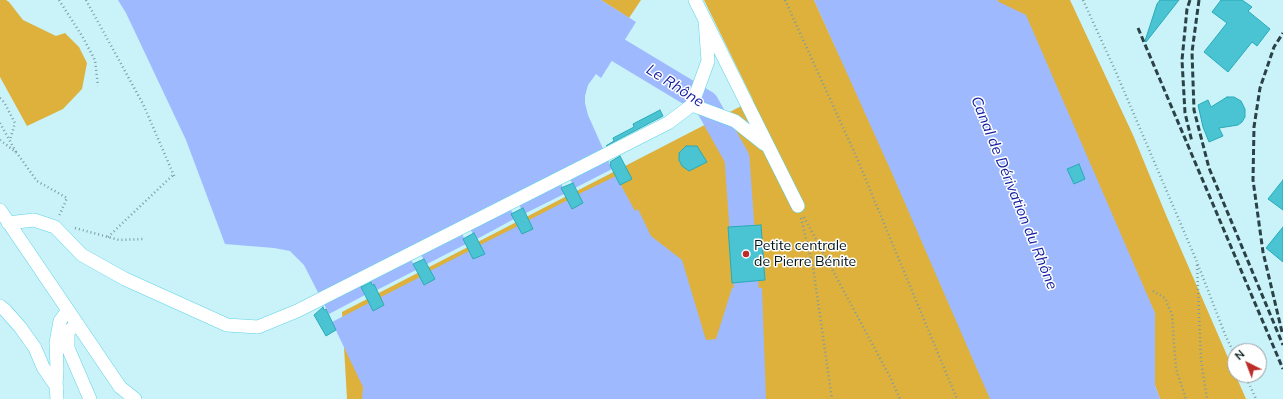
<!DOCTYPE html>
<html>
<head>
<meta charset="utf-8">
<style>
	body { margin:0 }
	#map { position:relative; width:1283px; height:399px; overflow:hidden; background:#c9f2f9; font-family:Mulish,sans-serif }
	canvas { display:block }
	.north { position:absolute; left:1227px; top:343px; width:40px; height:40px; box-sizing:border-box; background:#fff; border:1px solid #99a1a2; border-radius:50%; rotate:318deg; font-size:11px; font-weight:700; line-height:16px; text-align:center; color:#001316 }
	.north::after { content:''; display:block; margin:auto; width:14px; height:18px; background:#bc2d29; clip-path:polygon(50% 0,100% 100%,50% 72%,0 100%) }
</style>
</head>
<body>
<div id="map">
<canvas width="1283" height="399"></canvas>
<div class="north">N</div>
</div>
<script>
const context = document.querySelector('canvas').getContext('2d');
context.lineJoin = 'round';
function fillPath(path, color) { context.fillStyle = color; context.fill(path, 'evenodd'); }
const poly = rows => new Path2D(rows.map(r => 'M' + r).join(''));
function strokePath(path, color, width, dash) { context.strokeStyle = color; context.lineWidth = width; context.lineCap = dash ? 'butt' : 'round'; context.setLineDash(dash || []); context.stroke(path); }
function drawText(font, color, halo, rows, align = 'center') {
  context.font = font + ' Mulish,sans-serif'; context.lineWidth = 3; context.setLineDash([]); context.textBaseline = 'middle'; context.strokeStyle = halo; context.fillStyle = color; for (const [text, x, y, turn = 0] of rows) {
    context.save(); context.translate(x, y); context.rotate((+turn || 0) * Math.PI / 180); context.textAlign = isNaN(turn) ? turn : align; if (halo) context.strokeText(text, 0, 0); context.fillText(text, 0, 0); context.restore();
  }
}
const green = poly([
	[0,0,6,0,9,2,23,20,56,36,65,33,79,47,87,63,82,89,63,109,27,126,0,77],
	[601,0,641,0,629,18],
	[704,0,814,0,839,55,1090,399,347,399,342,312,753,100],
	[997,0,1070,0,1133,135,1166,215,1246,399,1160,399,1155,385,1155,313]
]);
const water = poly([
	[118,0,601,0,636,22,601,78,596,74,588,85,585,96,585,103,588,115,612,169,575,188,569,178,561,183,563,188,564,194,526,213,523,209,521,209,519,204,510,209,513,213,514,219,477,239,474,233,473,234,470,229,462,233,466,244,427,264,420,254,411,259,416,270,377,290,370,280,361,284,364,289,362,290,365,295,329,314,304,265,290,251,274,248,225,244,186,140,126,13],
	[814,0,997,0,999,2,1026,15,1155,313,1155,385,1160,399,990,399,891,171],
	[616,176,635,211,638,209,651,236,682,260,706,340,716,339,732,288,762,288,766,399,362,399,363,387,332,322,369,303,373,310,384,305,381,297,420,277,424,285,434,280,430,271,469,251,473,259,484,254,480,245,518,226,523,234,533,229,529,220,568,200,573,209,583,203,579,194]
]);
const river = poly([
	[588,40,603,41,706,103,737,158,748,313,747,323]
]);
const building = poly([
	[1160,0,1179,0,1146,42,1145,41,1157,4,1160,0],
	[1221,0,1242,0,1252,7,1248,11,1270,29,1257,46,1252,42,1228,72,1204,52,1227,23,1212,12,1221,0],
	[1227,97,1234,97,1241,101,1245,109,1245,117,1242,122,1238,125,1219,128,1223,136,1209,142,1203,127,1198,105,1208,100,1211,107,1227,97],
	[660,110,663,116,606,146,614,141,613,138,634,127,633,124,660,110],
	[686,146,697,146,707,162,689,171,682,166,679,160,679,153,686,146],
	[620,156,632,179,620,185,610,165,611,164,610,162,620,156],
	[1079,164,1085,179,1074,184,1067,169,1079,164],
	[1283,180,1283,210,1268,199,1283,180],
	[573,183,583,203,572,209,561,188,573,183],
	[523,208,533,229,522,234,511,214,523,208],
	[761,225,765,280,732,283,728,227,761,225],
	[1283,227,1283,262,1266,248,1283,227],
	[474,233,485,254,473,259,463,239,474,233],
	[424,259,435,279,424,285,413,264,424,259],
	[371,282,372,285,374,284,384,305,373,311,361,287,371,282],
	[323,307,324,310,326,309,336,330,326,336,314,315,323,307]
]);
const path = poly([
	[59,0,82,36,95,60,98,86],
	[86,0,143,104,175,178],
	[785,0,856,156,957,399],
	[1083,0,1115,70,1197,262,1226,337,1235,355],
	[0,98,4,102,15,123,10,140],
	[0,123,16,152],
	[0,140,17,153,37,181,67,198,59,216],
	[804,217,890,377,900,399],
	[801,218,813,267,832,399],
	[75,228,119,240,144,239],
	[108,237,174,174],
	[1197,265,1201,360,1207,399],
	[1153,291,1165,298,1172,315,1176,369,1186,399],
	[1245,375,1256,399]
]);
const minor = poly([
	[695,0,798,206],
	[692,105,735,121,764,144],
	[0,210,120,387,135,399],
	[8,223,34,220,55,227,82,255,125,279,227,325,258,327,297,311,668,123,692,105,708,61,705,20],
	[0,306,5,310,20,327,35,348,43,367,56,386,57,399],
	[77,323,68,332,68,348,90,399],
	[57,388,56,386,57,369,56,343,60,321,68,310]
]);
const rail = poly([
	[1190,0,1187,9,1182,60,1185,113,1192,142],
	[1199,0,1192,52,1194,110,1209,168,1283,345],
	[1138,28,1283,369],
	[1282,332,1263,252,1253,180,1254,127,1260,88,1274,47,1283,33]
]);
const markers = [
	[746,254,4,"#bc2d29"]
];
const poiNames = [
	["Petite centrale",754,246],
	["de Pierre Bénite",754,262]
];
const waterNames = [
	["Le Rhône",675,86,33],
	["Canal de Dérivation du Rhône",1014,193,68]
];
fillPath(green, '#ddb13c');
fillPath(water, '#9eb9fd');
strokePath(river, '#9eb9fd', 25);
fillPath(building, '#4ac3d2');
strokePath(building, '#29aab9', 1);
strokePath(minor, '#5fd5e5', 14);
strokePath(path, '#7c9ca2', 2.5, [1, 3]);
strokePath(minor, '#fff', 13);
strokePath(rail, '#2a4245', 3, [6, 3]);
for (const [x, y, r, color] of markers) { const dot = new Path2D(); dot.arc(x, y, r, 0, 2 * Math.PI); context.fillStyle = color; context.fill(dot); strokePath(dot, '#fff', 1.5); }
drawText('14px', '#001316', '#fff', poiNames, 'left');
drawText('italic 15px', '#131e9f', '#fff', waterNames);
</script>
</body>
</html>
